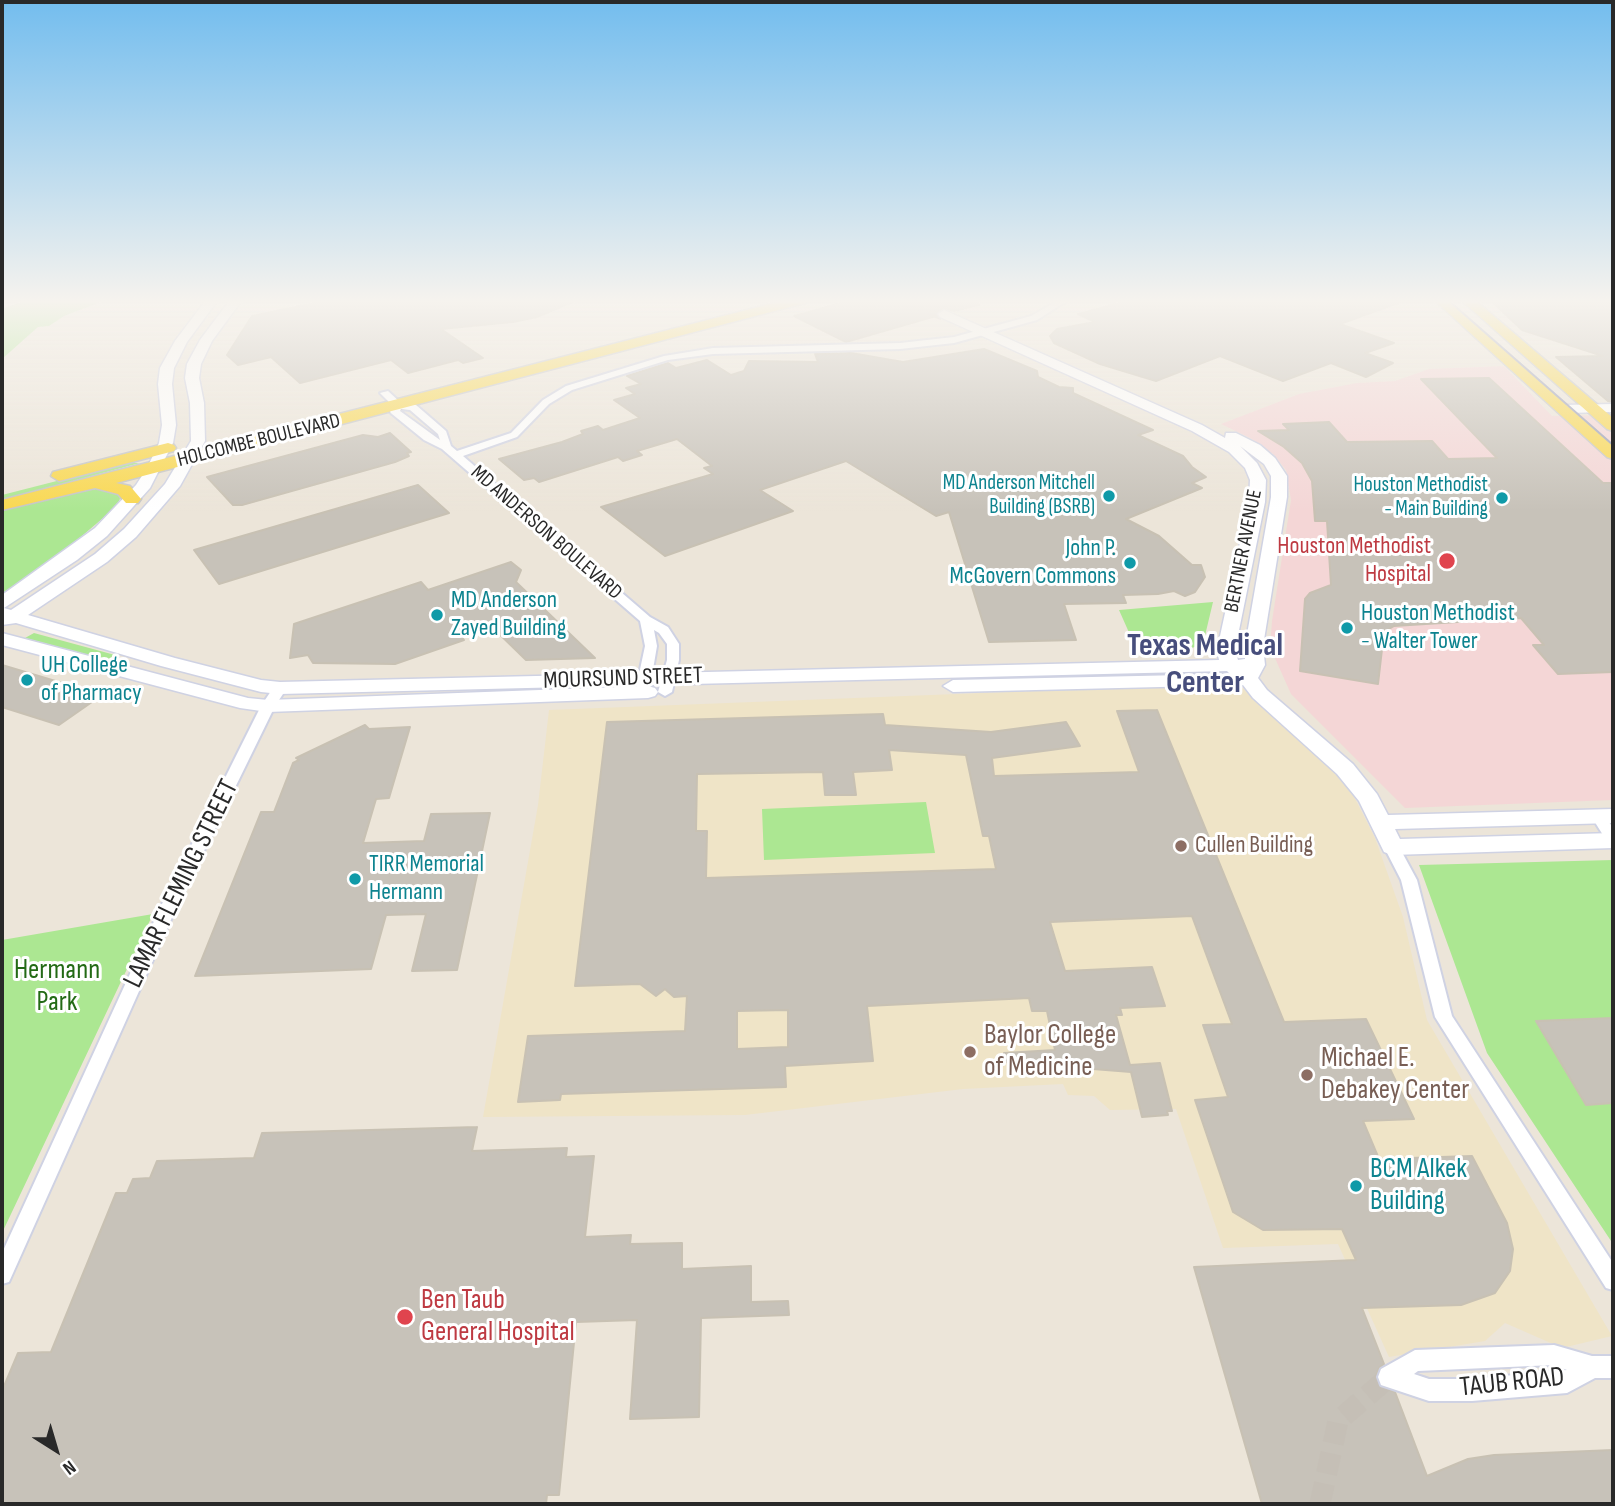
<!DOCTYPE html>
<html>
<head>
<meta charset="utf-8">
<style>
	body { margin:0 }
	#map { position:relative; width:1615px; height:1506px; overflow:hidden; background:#ece5d9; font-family:"Sofia Sans Condensed",sans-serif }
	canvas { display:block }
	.frame { position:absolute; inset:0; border:4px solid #292929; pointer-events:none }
	.north { position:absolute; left:21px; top:1415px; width:70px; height:70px; -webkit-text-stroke:5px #fff; paint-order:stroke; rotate:143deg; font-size:19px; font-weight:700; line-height:28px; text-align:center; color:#292929 }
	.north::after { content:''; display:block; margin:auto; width:24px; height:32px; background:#292929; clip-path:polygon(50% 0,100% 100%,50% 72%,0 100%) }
</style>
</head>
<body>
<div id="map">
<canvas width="1615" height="1506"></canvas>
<div class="frame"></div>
<div class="north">N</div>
</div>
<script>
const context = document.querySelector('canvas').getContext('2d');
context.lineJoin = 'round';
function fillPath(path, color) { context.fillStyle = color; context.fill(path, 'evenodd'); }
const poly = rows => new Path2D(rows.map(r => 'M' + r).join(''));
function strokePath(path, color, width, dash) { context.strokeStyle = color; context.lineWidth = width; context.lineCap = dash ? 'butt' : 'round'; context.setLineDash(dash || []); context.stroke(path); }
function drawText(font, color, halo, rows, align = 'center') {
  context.font = font + ' "Sofia Sans Condensed",sans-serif'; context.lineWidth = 6; context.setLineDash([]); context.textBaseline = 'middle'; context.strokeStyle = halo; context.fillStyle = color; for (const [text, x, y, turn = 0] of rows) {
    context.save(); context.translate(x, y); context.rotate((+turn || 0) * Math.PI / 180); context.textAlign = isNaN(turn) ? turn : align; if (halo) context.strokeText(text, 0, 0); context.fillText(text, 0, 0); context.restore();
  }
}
const education = poly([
	[1237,683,1347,783,1375,838,1403,917,1427,1020,1612,1336,1562,1348,1505,1323,1485,1341,1389,1357,1338,1244,1223,1248,1176,1109,1110,1110,1094,1096,1068,1095,1063,1084,963,1089,745,1115,483,1117,538,805,549,710]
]);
const medical = poly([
	[1504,366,1552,416,1613,415,1613,800,1405,808,1291,694,1270,647,1272,621,1291,500,1286,470,1274,455,1250,438,1221,424,1299,394,1357,383,1395,381,1429,369]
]);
const green = poly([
	[26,300,106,300,64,316,49,326,38,327,2,359,2,309],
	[127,463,140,463,2,500,2,495],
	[100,488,119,494,120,499,116,507,49,564,2,594,2,509],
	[1213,602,1203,644,1178,653,1139,655,1119,610],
	[34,633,115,655,107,660,25,638],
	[926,802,935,853,764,860,762,809],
	[1613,860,1613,1244,1487,1053,1419,865],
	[153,914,2,1233,2,940]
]);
const building = poly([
	[329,300,577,300,537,317,513,322,441,329,483,358,463,363,458,360,408,373,391,360,300,383,271,357,238,365,227,355,252,316,329,300],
	[852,300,978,300,979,305,954,311,943,308,937,312,936,316,846,342,794,316,852,300],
	[1131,300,1401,300,1401,302,1340,324,1394,343,1365,353,1393,363,1366,377,1331,363,1283,381,1220,356,1156,381,1100,364,1054,343,1050,336,1057,329,1095,322,1078,314,1131,300],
	[1490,300,1603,300,1613,306,1613,402,1608,401,1556,357,1603,356,1522,330,1490,300],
	[984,349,1037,371,1038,377,1059,387,1073,388,1073,393,1153,430,1138,435,1183,456,1192,467,1206,477,1192,483,1202,488,1126,519,1159,536,1192,565,1201,565,1205,577,1195,592,1185,596,1174,591,1158,594,1123,595,1126,603,1064,604,1076,640,989,642,949,512,936,516,846,461,760,490,793,511,665,556,601,507,713,474,704,468,712,466,677,439,637,451,642,455,623,461,618,457,539,482,534,478,524,480,499,459,562,442,583,434,581,431,598,426,603,430,640,418,614,400,635,394,626,388,641,384,627,376,668,363,676,368,707,360,731,375,744,371,749,361,818,362,815,354,851,353,903,362,984,349],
	[1489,378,1603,483,1613,483,1613,672,1558,674,1533,645,1544,645,1521,618,1394,626,1384,632,1378,684,1300,671,1305,599,1310,593,1331,585,1327,521,1315,521,1312,481,1302,463,1284,447,1258,431,1289,430,1283,424,1329,422,1347,442,1432,441,1448,459,1497,458,1421,379,1489,378],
	[390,433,411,452,407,453,409,456,395,462,242,505,233,505,207,477,363,435,378,437,390,433],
	[418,485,449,513,219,584,194,550,418,485],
	[511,562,521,570,516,582,595,658,526,660,487,622,458,632,464,640,395,664,313,663,308,655,290,658,294,624,421,582,428,590,511,562],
	[2,665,102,695,59,725,2,707,2,665],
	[1157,710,1284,1022,1366,1019,1414,1119,1363,1121,1379,1159,1472,1156,1507,1223,1513,1249,1510,1271,1495,1293,1461,1305,1362,1308,1384,1364,1379,1368,1376,1376,1379,1386,1395,1392,1427,1476,1468,1459,1494,1455,1613,1450,1613,1504,1262,1504,1194,1267,1356,1260,1342,1229,1263,1230,1233,1212,1195,1100,1228,1097,1203,1025,1232,1024,1192,916,1050,922,1065,971,1152,967,1165,1006,1120,1008,1122,1015,1116,1015,1130,1065,1160,1063,1172,1111,1167,1111,1168,1115,1142,1117,1131,1072,1004,1062,1004,1053,1055,1050,1047,1011,1032,1011,1029,998,867,1006,873,1061,785,1066,786,1087,561,1094,560,1100,518,1102,528,1036,685,1031,687,996,674,997,665,989,656,996,640,984,575,986,607,722,883,714,885,725,991,732,1066,722,1080,746,992,758,994,776,1139,772,1117,711,1157,710],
	[889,750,966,755,983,836,989,836,996,869,706,878,707,831,696,831,697,774,823,772,825,795,856,795,853,772,892,770,889,750],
	[788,1010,788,1047,737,1049,737,1011,788,1010],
	[365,725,369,729,410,727,389,798,376,799,363,843,424,841,431,814,490,813,457,970,412,971,426,914,386,915,371,969,195,976,261,812,274,812,293,763,299,760,296,758,365,725],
	[1613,1018,1613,1103,1586,1105,1536,1021,1613,1018],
	[477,1127,472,1151,567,1148,566,1157,594,1156,585,1237,631,1235,630,1244,682,1243,682,1269,751,1266,751,1302,788,1301,789,1315,701,1318,699,1417,630,1419,637,1320,576,1322,559,1495,547,1495,546,1504,2,1504,2,1391,18,1353,51,1352,116,1193,127,1193,133,1179,150,1178,157,1161,254,1158,262,1133,477,1127]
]);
const streetTunnel = poly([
	[1320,1504,1338,1421,1389,1377]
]);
const secondaryTunnel = poly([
	[911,300,944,314]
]);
const street = poly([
	[1059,300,1068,300,1037,320,954,343,900,349,713,354,668,360,572,390,549,404,517,437,463,456,650,617,668,627,679,644,679,660,672,692,665,696,658,692,667,660,667,644,659,633,654,630,657,646,649,693,642,697,637,696,635,693,645,646,640,621,442,449,424,440,392,414,390,412,393,406,380,393,388,391,401,403,416,405,446,431,451,446,457,451,511,433,543,400,566,386,664,356,713,348,900,343,954,337,1031,316,1059,300],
	[401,409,410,410,438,434,440,440,400,411,401,409],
	[280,684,287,688,275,706,178,904,9,1282,2,1284,2,1253,162,904,261,706,275,685,280,684],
	[1598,811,1603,813,1613,828,1613,844,1608,843,1591,816,1598,811],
	[1392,842,1397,843,1417,880,1452,1016,1613,1263,1613,1290,1606,1288,1435,1017,1401,880,1384,847,1387,843,1392,842],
	[1554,1345,1592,1356,1613,1356,1613,1378,1595,1378,1567,1393,1472,1401,1429,1401,1381,1385,1378,1377,1381,1369,1415,1350,1554,1345],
	[1554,1365,1567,1370,1472,1379,1429,1379,1414,1374,1418,1371,1554,1365]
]);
const secondary = poly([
	[206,300,218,300,187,342,174,368,172,384,176,425,173,443,150,488,107,536,77,560,4,608,11,610,95,554,124,529,165,484,191,441,190,403,185,378,187,364,200,340,230,300,242,300,212,341,201,364,199,378,204,403,205,441,180,486,136,537,107,562,28,615,175,658,261,680,280,682,1219,660,1217,650,1249,502,1250,480,1245,468,1229,452,1192,431,940,317,938,314,944,310,1202,425,1225,438,1226,433,1236,433,1260,445,1275,458,1287,476,1287,497,1263,646,1265,665,1258,678,1267,690,1353,764,1377,794,1388,815,1613,809,1613,823,1395,829,1400,839,1613,833,1613,848,1392,855,1384,852,1359,801,1337,774,1253,698,1243,685,953,692,943,686,953,680,1230,674,1227,671,280,694,261,692,161,666,16,623,2,625,2,595,95,528,136,485,147,468,159,443,162,425,158,384,160,368,175,341,206,300],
	[1240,446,1264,464,1271,476,1271,497,1245,646,1245,659,1238,660,1235,650,1265,502,1266,480,1257,463,1240,446],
	[1613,404,1613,412,1562,413,1555,409,1562,405,1613,404],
	[2,633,248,698,268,700,648,686,655,688,658,692,655,696,648,698,268,712,240,708,2,645,2,633]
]);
const primary = poly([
	[786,300,807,300,805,303,116,483,130,486,141,499,138,503,126,503,118,494,95,488,2,510,2,500,786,300],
	[1434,300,1447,300,1613,446,1613,459,1607,457,1434,300],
	[1461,300,1475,300,1613,418,1613,431,1607,429,1461,300],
	[168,443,174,445,176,448,174,451,59,481,51,476,53,472,168,443]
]);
const tram = poly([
	[1448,300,1613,445]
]);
const markers = [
	[1109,496,7,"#0f9aa8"],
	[1502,498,7,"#0f9aa8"],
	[1447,561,9,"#e0444e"],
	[1130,563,7,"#0f9aa8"],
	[437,615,7,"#0f9aa8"],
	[1347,628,7,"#0f9aa8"],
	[27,680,7,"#0f9aa8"],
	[1181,846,7,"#8d6e63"],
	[355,879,7,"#0f9aa8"],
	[970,1052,7,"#8d6e63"],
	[1307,1075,7,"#8d6e63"],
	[1356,1186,7,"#0f9aa8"],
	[405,1317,9,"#e0444e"]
];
const farStreetnames = [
	["HOLCOMBE BOULEVARD",259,441,-14],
	["MD ANDERSON BOULEVARD",546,533,41],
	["BERTNER AVENUE",1244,551,-79]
];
const farCulturenames = [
	["MD Anderson Mitchell",1095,484],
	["Building (BSRB)",1095,508],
	["Houston Methodist",1488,486],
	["- Main Building",1488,510]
];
const healthNames = [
	["Houston Methodist",1431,547],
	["Hospital",1431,575]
];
const cultureNames = [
	["John P.",1116,549,"right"],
	["McGovern Commons",1116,577,"right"],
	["MD Anderson",451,601],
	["Zayed Building",451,629],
	["Houston Methodist",1361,614],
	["- Walter Tower",1361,642],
	["UH College",41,666],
	["of Pharmacy",41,694],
	["TIRR Memorial",369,865],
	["Hermann",369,893]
];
const streetNames = [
	["MOURSUND STREET",623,679,-2]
];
const educationNames = [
	["Cullen Building",1195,846]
];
const nearStreetnames = [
	["LAMAR FLEMING STREET",182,884,-64],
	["TAUB ROAD",1512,1383,-6]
];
const nearParknames = [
	["Hermann",57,971],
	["Park",57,1003]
];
const nearEducationnames = [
	["Baylor College",984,1036],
	["of Medicine",984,1068],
	["Michael E.",1321,1059],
	["Debakey Center",1321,1091]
];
const nearCulturenames = [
	["BCM Alkek",1370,1170],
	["Building",1370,1202]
];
const nearHealthnames = [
	["Ben Taub",421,1301],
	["General Hospital",421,1333]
];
const districtNames = [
	["Texas Medical",1205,647],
	["Center",1205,684]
];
fillPath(education, '#efe4c7');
fillPath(medical, '#f4d6d6');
fillPath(green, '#ace792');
fillPath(building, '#c7c2b9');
strokePath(building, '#c8c1b3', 2);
strokePath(streetTunnel, '#c5bfb6', 21, [21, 10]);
strokePath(secondaryTunnel, '#c5bfb6', 14, [14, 7]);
strokePath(street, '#cfd2e3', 4);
strokePath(secondary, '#cfd2e3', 3);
strokePath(primary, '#c7c7c7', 3);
fillPath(street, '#fff');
fillPath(secondary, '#fff');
fillPath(primary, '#f9d852');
strokePath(tram, '#9c9fb5', 2);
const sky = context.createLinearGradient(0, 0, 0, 511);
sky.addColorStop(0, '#73bdee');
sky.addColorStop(0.59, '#f6f3ee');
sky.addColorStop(1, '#f6f3ee00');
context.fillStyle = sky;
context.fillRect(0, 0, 1615, 511);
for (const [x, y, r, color] of markers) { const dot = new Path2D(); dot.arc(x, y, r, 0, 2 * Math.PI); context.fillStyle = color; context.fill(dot); strokePath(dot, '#fff', 2.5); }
drawText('21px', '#292929', '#fff', farStreetnames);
drawText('21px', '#0d838f', '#fff', farCulturenames, 'right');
drawText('24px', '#be3a42', '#fff', healthNames, 'right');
drawText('24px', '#0d838f', '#fff', cultureNames, 'left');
drawText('24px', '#292929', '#fff', streetNames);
drawText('24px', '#785e54', '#fff', educationNames, 'left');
drawText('28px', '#292929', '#fff', nearStreetnames);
drawText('28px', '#236a15', '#fff', nearParknames);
drawText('28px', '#785e54', '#fff', nearEducationnames, 'left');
drawText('28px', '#0d838f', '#fff', nearCulturenames, 'left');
drawText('28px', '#be3a42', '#fff', nearHealthnames, 'left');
drawText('bold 32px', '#474e7c', '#fff', districtNames);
</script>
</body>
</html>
